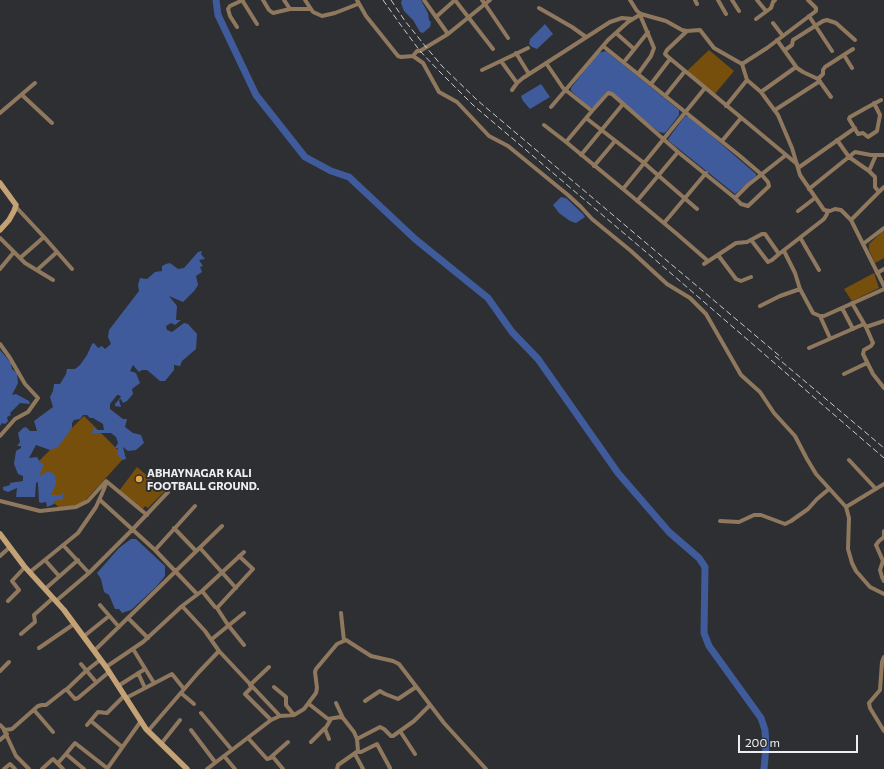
<!DOCTYPE html>
<html>
<head>
<meta charset="utf-8">
<style>
	body { margin:0 }
	#map { position:relative; width:884px; height:769px; overflow:hidden; background:#2d2f33; font-family:Commissioner,sans-serif }
	canvas { display:block }
	.scale { position:absolute; left:738px; top:735px; width:120px; height:18px; box-sizing:border-box; border:2px solid #edeef0; border-top:0; padding-left:5px; font-size:12px; line-height:14px; white-space:nowrap; color:#edeef0; -webkit-text-stroke:3px #2d2f33; paint-order:stroke }
</style>
</head>
<body>
<div id="map">
<canvas width="884" height="769"></canvas>
<div class="scale">200 m</div>
</div>
<script>
const context = document.querySelector('canvas').getContext('2d');
context.lineJoin = 'round';
function fillPath(path, color) { context.fillStyle = color; context.fill(path, 'evenodd'); }
const poly = rows => new Path2D(rows.map(r => 'M' + r).join(''));
function strokePath(path, color, width, dash) { context.strokeStyle = color; context.lineWidth = width; context.lineCap = dash ? 'butt' : 'round'; context.setLineDash(dash || []); context.stroke(path); }
function drawText(font, color, halo, rows, align = 'center') {
  context.font = font + ' Commissioner,sans-serif'; context.lineWidth = 4; context.setLineDash([]); context.textBaseline = 'middle'; context.strokeStyle = halo; context.fillStyle = color; for (const [text, x, y, turn = 0] of rows) {
    context.save(); context.translate(x, y); context.rotate((+turn || 0) * Math.PI / 180); context.textAlign = isNaN(turn) ? turn : align; if (halo) context.strokeText(text, 0, 0); context.fillText(text, 0, 0); context.restore();
  }
}
const green = poly([
	[709,50,734,71,714,95,687,71],
	[884,230,884,258,875,263,869,250,869,244],
	[874,273,879,288,852,301,844,289],
	[84,416,125,457,81,505,59,508,38,486,39,461],
	[137,467,165,491,148,508,145,506,143,509,119,491]
]);
const water = poly([
	[402,0,421,0,428,13,429,20,431,22,430,27,423,33,420,32,413,20,404,11,401,3],
	[545,24,553,34,537,49,532,47,529,44,530,39],
	[606,51,679,110,679,115,666,132,664,133,659,132,607,91,594,107,590,108,571,91,571,88,598,53],
	[541,84,550,97,530,109,523,101,521,96],
	[685,116,690,117,756,174,756,176,735,194,669,141,668,139],
	[561,197,566,198,583,214,585,217,576,223,570,221,559,213,553,205],
	[202,251,201,254,205,259,199,260,203,266,200,267,202,272,196,276,198,285,195,290,183,302,169,296,177,306,176,320,181,320,175,325,171,323,166,326,167,330,172,332,184,323,188,324,197,334,196,349,182,361,180,366,174,365,174,370,165,381,160,381,147,370,142,370,139,372,133,365,130,371,136,373,140,383,132,389,133,394,127,401,123,403,121,399,119,400,121,407,115,406,115,404,121,397,119,395,117,395,110,404,110,409,123,419,127,419,125,427,133,433,141,435,144,443,136,450,128,451,123,447,126,459,122,460,117,454,118,448,115,448,118,443,116,437,111,433,92,433,94,427,97,430,104,430,103,424,93,418,90,418,87,415,83,415,80,419,74,420,72,423,72,428,58,447,50,450,36,445,29,458,37,457,40,462,44,464,39,476,49,471,55,475,56,484,51,495,62,495,62,493,64,493,62,500,55,500,54,504,47,507,46,502,41,503,39,502,38,482,36,483,35,497,16,497,17,488,8,492,3,490,3,487,10,485,10,483,23,481,23,476,18,474,14,464,16,451,21,448,21,446,17,446,20,442,18,433,23,428,26,427,30,431,37,431,34,421,53,407,50,397,53,391,54,384,60,384,66,374,67,369,75,369,80,365,87,355,92,344,94,343,98,348,102,346,105,349,111,344,108,337,109,330,139,291,138,285,140,278,147,279,155,272,162,271,162,266,166,264,170,263,178,269,184,268,198,252],
	[0,350,11,363,12,369,17,373,18,383,12,395,16,394,29,401,30,404,20,403,10,413,11,415,7,417,8,421,5,424,2,423,0,426],
	[131,539,136,539,165,566,165,576,156,587,131,610,122,613,119,609,115,609,109,595,104,592,101,579,97,573,119,548]
]);
const river = poly([
	[216,0,218,15,256,95,305,157,331,171,349,177,415,239,488,298,512,332,538,359,618,473,669,532,699,558,705,567,704,633,709,646,761,718,765,730,766,746,764,769]
]);
const street = poly([
	[242,0,257,24],
	[263,0,269,10,273,13,290,9,310,9],
	[284,0,290,9],
	[305,0,313,12,322,16,335,13,358,4],
	[357,0,366,16,398,56,401,57,413,56,423,63,439,92,457,102,489,136,508,146,568,195,581,207,592,219,631,251,667,284,690,298,706,314,741,375,760,392,774,413,795,436,807,459,816,474,846,507,849,518,848,549,852,563,856,571,870,587,884,594],
	[424,0,448,34,485,4,508,38],
	[455,0,493,49],
	[482,0,485,4,490,0],
	[630,0,637,11,641,14,666,21,682,30,687,31,700,30,714,48,742,64,747,80,761,92,778,115,792,148,800,175,824,210,830,211,835,209,841,210,851,220,884,286],
	[695,0,697,4],
	[718,0,726,14],
	[732,0,739,11],
	[757,0,766,11],
	[539,8,572,27,586,37],
	[809,16,832,51],
	[436,17,455,0],
	[756,19,771,8,773,2,775,0],
	[773,23,783,36],
	[237,27,230,16,228,9,230,6,243,0],
	[687,31,667,50,665,54,667,56,797,164],
	[616,33,634,49],
	[777,40,797,68,803,72,818,79,831,97],
	[603,46,740,156,761,174,768,182,769,186,767,188,748,206,741,204,735,198],
	[785,50,792,45,793,40,823,21,827,20,836,23,855,40],
	[516,53,529,74],
	[844,55,852,68],
	[413,56,417,51,420,51,448,34],
	[501,61,517,83],
	[624,62,648,32],
	[546,63,563,88,592,111,608,93,612,94,678,152,735,198,748,185,786,155],
	[742,64,767,48,816,11,816,8,808,0],
	[482,70,528,48],
	[638,74,651,56,654,48,640,15],
	[818,79,823,74,823,70,825,67,853,49],
	[651,84,670,59],
	[512,90,517,83,523,78,610,22,622,18,633,19],
	[761,92,796,67],
	[22,95,52,123],
	[665,96,685,71],
	[874,103,880,115,877,131,868,137,863,133,858,134,849,119,850,117,866,108,881,100],
	[726,106,747,80],
	[551,107,608,40,628,22,641,14],
	[775,110,820,81],
	[592,111,566,142,623,189,705,88],
	[0,113,35,83],
	[586,118,644,163,697,209],
	[544,125,566,142],
	[837,140,849,157,869,171,875,177,875,187,879,192],
	[722,141,741,118],
	[581,155,623,104],
	[594,166,615,141],
	[798,168,855,128],
	[869,171,876,155],
	[623,189,677,234,708,261],
	[809,189,855,152,871,155,884,155],
	[637,201,678,152],
	[16,207,44,237,72,269],
	[798,211,815,198],
	[851,220,884,187],
	[664,223,706,173],
	[0,238,25,263,53,280],
	[801,239,819,270],
	[752,241,768,262,772,260,779,254],
	[863,244,884,228],
	[784,251,795,273,800,289],
	[718,255,736,279,741,281,751,277],
	[20,258,44,237],
	[704,264,736,243,747,242,762,234,765,234,779,254,824,219,827,214,827,211],
	[0,269,14,252],
	[37,270,57,252],
	[877,273,884,269],
	[852,303,866,327,873,343,871,346,864,350,863,354,873,374,884,388],
	[760,306,780,296,800,289,813,313,820,316,824,316,884,289],
	[842,308,853,329],
	[820,316,830,338],
	[866,327,884,321],
	[0,344,10,358,25,384,38,398,28,412,15,419,0,436],
	[809,348,864,324],
	[844,374,867,363],
	[849,460,876,489],
	[100,500,155,550,197,594],
	[0,501,40,511,76,507,88,501,106,481,147,515],
	[846,507,884,484],
	[720,521,739,522,754,515,761,515,785,524,791,521,808,509,817,499,829,489],
	[174,528,196,551],
	[884,531,884,536],
	[884,537,879,541,876,545,883,561,880,570,882,577,884,581],
	[63,545,89,573],
	[200,548,236,588],
	[155,550,195,506],
	[0,556,10,547],
	[45,560,59,576],
	[30,572,78,533,96,507,104,489,106,483],
	[45,589,78,560],
	[202,591,215,607,217,608,253,569,239,556],
	[8,601,19,590,12,581,25,567],
	[56,601,89,573,132,530,168,492],
	[100,605,119,627],
	[217,608,228,625,244,645],
	[341,613,344,641],
	[128,618,148,638],
	[21,634,35,622,34,615,53,598],
	[83,637,109,616],
	[212,639,244,613],
	[39,648,74,624],
	[133,649,154,683],
	[94,651,222,526],
	[219,651,280,716],
	[884,657,882,662,880,690,869,703,870,708,884,731],
	[81,664,96,682],
	[106,667,143,642,182,606,202,591,244,552],
	[0,671,9,662],
	[138,673,145,688],
	[250,685,269,667],
	[118,686,145,669],
	[252,687,245,694,271,720],
	[274,687,286,697,286,705,294,715],
	[66,690,86,671,100,660],
	[181,693,194,704],
	[126,698,172,674,184,689],
	[365,701,380,691,385,694,398,699,416,687],
	[336,703,343,718],
	[309,704,328,719,340,717,343,718,354,732,357,739,358,751,338,765,337,769],
	[34,710,53,732],
	[201,713,232,750],
	[91,721,122,747],
	[0,725,5,730,12,729,38,706,42,705,46,705,65,690,67,690,75,699,78,698,109,672],
	[87,725,98,712,107,713,124,696],
	[3,728,16,756,29,769],
	[191,730,215,762],
	[148,731,198,673,219,651,205,631,182,606],
	[400,731,415,754],
	[248,738,267,759,273,757,283,769],
	[329,739,325,729,331,719],
	[357,739,380,727,384,729,391,736,393,736,414,721,430,705],
	[0,740,7,734],
	[311,742,325,728],
	[161,744,180,720],
	[358,752,361,752,377,744,390,768],
	[66,754,75,743,107,768],
	[355,754,363,769],
	[224,756,235,769],
	[271,757,288,742],
	[58,763,66,754,84,769],
	[4,769,10,764,15,769],
	[42,769,53,759,63,769],
	[107,769,141,721],
	[207,769,271,720,280,716,294,715,304,709,316,693,317,688,315,672,316,669,337,644,346,640,371,656,393,661,399,664,444,723,486,769]
]);
const secondary = poly([
	[0,183,16,205,14,211,9,220,0,230],
	[0,534,24,566,64,610,106,667,146,729,187,769]
]);
const rail = poly([
	[383,0,400,24,420,51,438,70,473,105,666,269,884,458],
	[391,0,405,21,426,47,442,66,477,100,782,358],
	[775,356,884,448]
]);
const markers = [
	[139,479,4,"#efa73d"]
];
const poiNames = [
	["ABHAYNAGAR KALI",147,473],
	["FOOTBALL GROUND.",147,486]
];
fillPath(green, '#774f0d');
fillPath(water, '#405b9b');
strokePath(river, '#405b9b', 7);
strokePath(street, '#8f785d', 4);
strokePath(secondary, '#c5a275', 5.5);
strokePath(rail, '#c7c8ca', 1, [6, 3]);
for (const [x, y, r, color] of markers) { const dot = new Path2D(); dot.arc(x, y, r, 0, 2 * Math.PI); context.fillStyle = color; context.fill(dot); strokePath(dot, '#2d2f33', 1.5); }
drawText('bold 11px', '#edeef0', '#2d2f33', poiNames, 'left');
</script>
</body>
</html>
